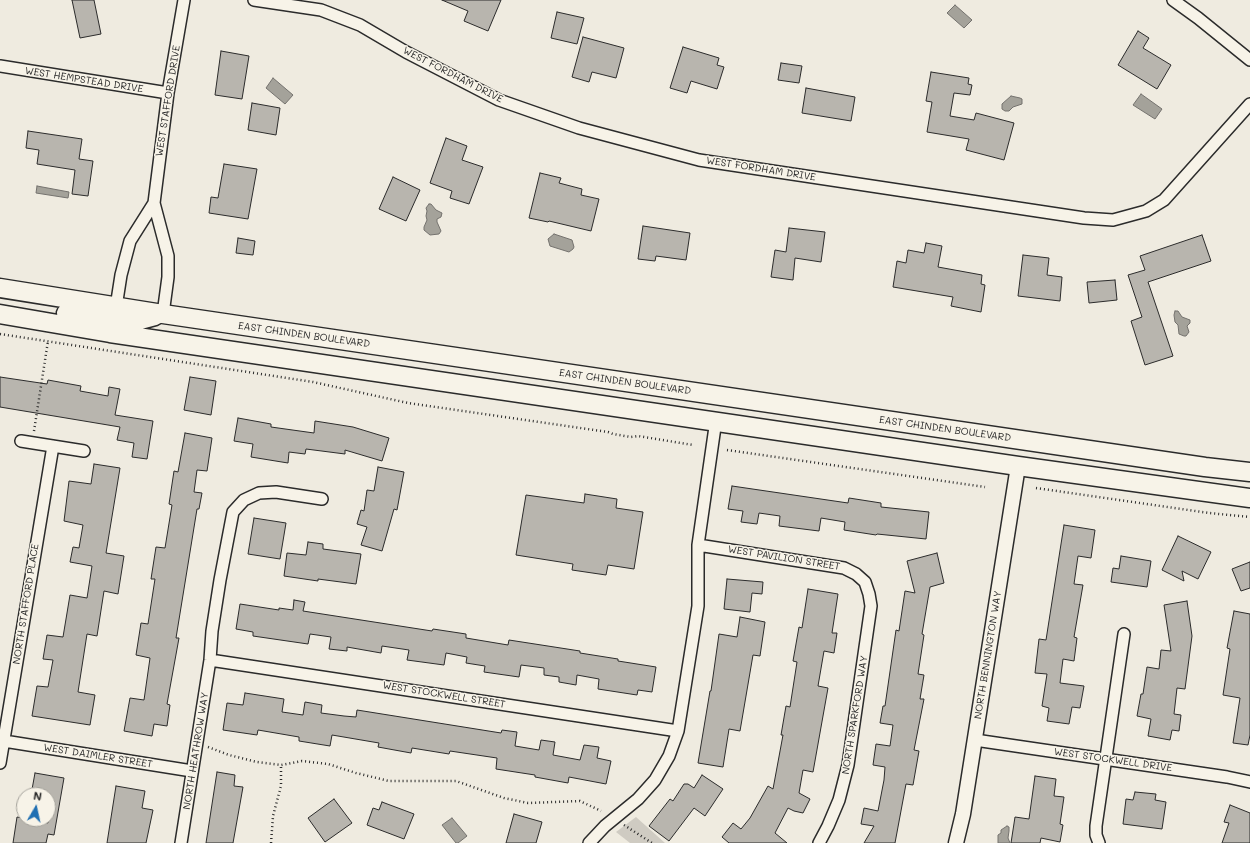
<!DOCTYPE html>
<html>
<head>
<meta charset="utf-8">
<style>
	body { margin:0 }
	#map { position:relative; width:1250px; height:843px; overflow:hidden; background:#efebe0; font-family:Mali,sans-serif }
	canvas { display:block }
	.north { position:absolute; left:16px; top:787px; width:40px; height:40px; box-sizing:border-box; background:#f7f3e8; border:1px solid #a5a39c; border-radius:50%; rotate:9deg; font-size:11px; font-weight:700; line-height:16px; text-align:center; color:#2b2b2b }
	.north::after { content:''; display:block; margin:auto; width:14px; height:18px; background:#1f6fb2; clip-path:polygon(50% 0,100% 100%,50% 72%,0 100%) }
</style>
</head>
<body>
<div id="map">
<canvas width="1250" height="843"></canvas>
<div class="north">N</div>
</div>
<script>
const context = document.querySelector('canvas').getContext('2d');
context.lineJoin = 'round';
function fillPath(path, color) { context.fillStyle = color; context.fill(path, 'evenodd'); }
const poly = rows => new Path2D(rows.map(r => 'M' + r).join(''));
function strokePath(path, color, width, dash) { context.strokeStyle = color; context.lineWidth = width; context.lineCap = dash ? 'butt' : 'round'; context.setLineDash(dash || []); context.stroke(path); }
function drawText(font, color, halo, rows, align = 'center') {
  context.font = font + ' Mali,sans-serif'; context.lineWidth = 3; context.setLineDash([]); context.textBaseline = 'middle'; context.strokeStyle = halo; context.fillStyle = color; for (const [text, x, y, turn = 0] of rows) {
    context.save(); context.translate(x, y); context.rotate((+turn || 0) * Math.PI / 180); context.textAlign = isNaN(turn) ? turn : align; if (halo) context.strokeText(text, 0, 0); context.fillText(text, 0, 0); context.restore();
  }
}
const green = poly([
	[636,817,665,843,630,843,616,832]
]);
const water = poly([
	[955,5,972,20,964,28,947,13,955,5],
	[273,78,293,95,285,104,266,88,273,78],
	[1141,94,1162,109,1155,119,1133,105,1141,94],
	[1011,96,1020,98,1022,99,1022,104,1013,107,1009,111,1005,111,1002,109,1002,104,1011,96],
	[37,186,69,192,68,198,36,193,37,186],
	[429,204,431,204,436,210,442,213,441,217,437,219,437,222,441,231,439,234,430,235,424,230,424,227,427,220,426,216,427,211,426,208,429,204],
	[554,234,572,240,574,247,573,249,569,252,550,246,548,239,554,234],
	[1175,311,1178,311,1182,317,1190,320,1190,323,1187,326,1189,332,1186,336,1184,336,1179,334,1178,325,1175,322,1174,315,1175,311],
	[452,818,467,836,458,843,456,843,442,825,452,818],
	[1007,826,1009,827,1009,831,1008,838,1010,843,998,843,998,835,1001,833,1001,830,1007,826]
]);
const building = poly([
	[72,0,94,0,101,34,80,38,72,0],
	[442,0,501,0,488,31,464,21,468,11,442,0],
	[557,12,584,18,577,44,551,38,557,12],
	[1138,31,1149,38,1143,48,1171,65,1157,89,1118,65,1138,31],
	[583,37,624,48,616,78,592,72,589,82,572,77,583,37],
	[683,47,719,58,717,65,724,67,717,89,691,81,687,93,670,88,683,47],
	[221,51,249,56,242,99,215,95,221,51],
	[781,63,802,66,799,83,778,80,781,63],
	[931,72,969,78,968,84,972,85,970,95,954,93,950,116,974,120,976,113,1014,123,1004,160,966,150,969,139,927,132,932,102,926,101,931,72],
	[806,88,855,97,851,121,802,113,806,88],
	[252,103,280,108,276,135,248,130,252,103],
	[28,131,82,139,79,159,93,161,88,196,72,194,75,170,37,164,39,150,26,148,28,131],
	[446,138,467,146,462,160,483,167,469,204,450,198,452,191,430,183,446,138],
	[224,164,257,169,248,219,209,213,211,197,218,198,224,164],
	[540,173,561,178,559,183,582,189,581,195,599,199,591,231,549,221,548,222,529,218,540,173],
	[393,177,420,190,406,221,379,209,393,177],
	[643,226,690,233,686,260,656,256,655,261,638,259,643,226],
	[789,228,825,232,821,262,795,258,793,280,771,277,775,250,786,252,789,228],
	[1202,235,1211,261,1148,282,1173,356,1145,365,1131,321,1142,317,1128,275,1145,270,1140,256,1202,235],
	[238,238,255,241,253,255,236,253,238,238],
	[926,243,942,246,938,267,982,275,981,284,985,285,981,312,951,306,953,297,893,287,897,261,906,263,908,250,924,253,926,243],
	[1023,255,1049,258,1047,275,1062,277,1060,301,1018,296,1023,255],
	[1115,280,1117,300,1089,303,1087,282,1115,280],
	[0,377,47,384,48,380,81,386,80,391,108,396,109,387,120,389,115,415,153,421,147,459,132,457,134,443,117,440,120,427,0,407,0,377],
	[190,377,216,381,211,415,184,410,190,377],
	[238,418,271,424,271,427,314,433,315,421,353,427,389,438,382,461,345,450,345,454,306,449,305,454,289,452,288,463,251,457,253,444,234,441,238,418],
	[185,433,212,438,207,471,197,470,194,492,202,493,199,509,197,509,176,638,179,638,167,704,170,705,167,726,154,724,152,736,124,731,130,698,144,700,150,658,136,655,141,623,148,624,155,579,151,579,156,547,165,548,172,505,169,504,174,471,178,472,185,433],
	[94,464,120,468,106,553,124,556,118,594,104,591,97,636,87,634,78,692,95,695,90,725,32,716,37,686,48,687,53,660,43,659,47,635,63,637,70,595,87,598,92,566,70,562,73,547,79,548,83,525,64,521,69,481,91,484,94,464],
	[378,467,404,472,397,510,394,509,382,551,361,545,367,527,357,524,361,510,364,511,367,490,374,491,378,467],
	[732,486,848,503,849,498,881,503,881,507,929,512,926,539,877,534,876,535,844,530,845,522,821,518,819,531,779,526,780,516,759,513,757,524,741,522,743,511,728,509,732,486],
	[585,494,617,499,616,508,643,512,634,569,608,565,606,575,572,570,573,564,516,555,526,495,584,503,585,494],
	[254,518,286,523,280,559,248,554,254,518],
	[1064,525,1095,530,1091,558,1078,556,1074,584,1083,585,1074,637,1077,638,1074,661,1063,659,1060,683,1084,686,1080,708,1072,707,1069,724,1047,721,1049,708,1042,706,1047,674,1035,673,1039,639,1046,640,1064,525],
	[1178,536,1211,552,1198,579,1182,571,1184,581,1162,570,1178,536],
	[308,542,323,544,323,549,361,554,356,584,318,579,318,581,284,576,287,553,306,555,308,542],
	[937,553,944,583,930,587,922,634,924,635,918,674,924,675,920,699,924,699,914,750,919,751,913,785,906,784,895,843,864,843,874,826,861,824,864,808,878,811,884,780,885,767,873,765,876,744,890,746,893,725,880,723,883,706,885,706,896,630,899,631,905,591,915,593,907,561,937,553],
	[1121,556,1151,561,1147,587,1111,582,1113,568,1119,569,1121,556],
	[1250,562,1250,588,1241,591,1232,569,1250,562],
	[727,579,763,582,762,594,752,593,750,612,724,609,727,579],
	[808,589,838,594,832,633,837,633,834,653,824,651,818,686,828,688,813,772,803,770,799,793,810,799,803,813,794,811,788,808,775,833,787,843,729,843,722,837,733,823,741,829,750,818,768,786,773,789,783,735,781,735,786,706,790,707,797,662,793,661,799,627,802,628,808,589],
	[294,600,305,602,303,611,432,631,433,629,466,634,466,638,508,645,509,640,580,651,580,653,618,659,618,661,656,667,652,692,638,690,637,695,598,689,599,679,577,675,576,685,559,682,559,677,544,675,544,668,521,665,519,677,484,672,485,666,466,663,467,657,446,653,444,665,407,660,409,650,382,646,381,653,347,647,347,651,329,649,331,637,310,634,308,644,253,636,253,632,236,629,240,604,279,610,279,608,293,610,294,600],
	[1187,601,1192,636,1185,689,1177,688,1174,714,1181,715,1179,731,1172,730,1170,740,1148,736,1151,719,1137,716,1141,694,1143,694,1147,667,1159,669,1161,650,1171,651,1164,605,1187,601],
	[1234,611,1250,614,1250,735,1248,745,1233,743,1240,698,1223,695,1230,649,1227,648,1234,611],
	[740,617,765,622,760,656,753,655,740,731,729,729,723,767,698,763,710,691,711,691,719,634,737,637,740,617],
	[245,693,284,699,282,712,303,715,305,702,322,705,321,713,344,716,356,717,357,710,501,733,502,730,517,732,515,746,539,750,541,740,555,742,553,755,580,760,584,745,599,747,597,758,611,761,606,784,569,777,568,783,535,777,535,775,496,769,497,758,450,751,449,754,412,748,411,753,378,747,379,743,332,735,330,746,299,741,299,737,258,730,257,735,223,730,227,703,243,705,245,693],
	[217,772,235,775,234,786,243,787,233,843,206,843,217,772],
	[35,773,64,778,54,835,48,834,46,843,13,843,17,817,48,823,48,795,31,795,35,773],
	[702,775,723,789,705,816,694,808,669,841,649,826,670,799,673,801,684,784,688,784,694,788,702,775],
	[1035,776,1056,779,1054,796,1064,797,1060,824,1063,825,1060,842,1041,838,1040,843,1011,843,1015,817,1029,819,1035,776],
	[116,786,145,791,142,808,153,810,146,843,107,843,116,786],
	[1135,792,1156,794,1155,800,1166,802,1162,829,1123,824,1126,799,1133,800,1135,792],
	[334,799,352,823,325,842,308,818,334,799],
	[382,802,414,814,404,839,367,825,373,808,379,810,382,802],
	[1230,805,1250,813,1250,843,1222,843,1229,823,1224,822,1230,805],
	[514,814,542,822,536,843,506,843,514,814]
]);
const path = poly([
	[0,334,313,382,408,403,608,432,613,434,631,437,638,436,693,445],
	[34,431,48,341],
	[727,450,985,487],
	[1036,488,1209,513,1250,517],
	[208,747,229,755,257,762,281,765,302,761,328,764,356,773,389,781,456,781,504,798,528,803,580,801,601,811],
	[624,825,652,843],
	[271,843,273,816,281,786,281,765]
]);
const minor = poly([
	[254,0,321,10,360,25,406,52,499,100,579,128,699,160,1084,218,1113,220,1146,211,1164,200,1250,104],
	[1173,0,1198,18,1250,60],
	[0,66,168,93],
	[116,307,121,275,130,241,154,203],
	[163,314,168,277,168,256,154,203,168,93,184,0],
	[21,441,84,451],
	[698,545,844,568,856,574,865,582,869,594,871,606,848,765,839,800,828,826,819,843],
	[210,660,678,731],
	[975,740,1227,777,1250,782],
	[4,741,192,771],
	[0,763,53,446],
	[181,843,210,660,212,631,220,580,233,512,244,500,259,493,276,492,322,499],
	[589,843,605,826,638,799,655,780,669,756,678,731,698,606,698,545,716,420],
	[1099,843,1096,835,1096,826,1124,634]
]);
const tertiary = poly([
	[956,843,963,814,1018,466]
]);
const primary = poly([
	[0,288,163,314,1205,467,1250,472],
	[66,313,129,323,155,316],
	[0,314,110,333,1018,466,1250,498]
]);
const streetNames = [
	["WEST FORDHAM DRIVE",453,75,27],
	["WEST HEMPSTEAD DRIVE",84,80,9],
	["WEST STAFFORD DRIVE",168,101,-81],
	["WEST FORDHAM DRIVE",761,169,9],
	["EAST CHINDEN BOULEVARD",304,335,8],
	["EAST CHINDEN BOULEVARD",625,382,8],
	["EAST CHINDEN BOULEVARD",945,429,8],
	["WEST PAVILION STREET",784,558,9],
	["NORTH STAFFORD PLACE",26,604,-81],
	["NORTH BENNINGTON WAY",988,655,-81],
	["WEST STOCKWELL STREET",444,695,9],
	["NORTH SPARKFORD WAY",855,715,-81],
	["NORTH HEATHROW WAY",196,751,-81],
	["WEST DAIMLER STREET",98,756,9],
	["WEST STOCKWELL DRIVE",1113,760,8]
];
fillPath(green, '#cfcbc2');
fillPath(water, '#a4a29a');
strokePath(water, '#74726e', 1);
fillPath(building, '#b8b5ae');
strokePath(building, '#2b2b2b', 1);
strokePath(minor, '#2b2b2b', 14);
strokePath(tertiary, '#2b2b2b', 17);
strokePath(primary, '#2b2b2b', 21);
strokePath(path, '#2b2b2b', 2.5, [1, 3]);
strokePath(minor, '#f7f3e8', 11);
strokePath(tertiary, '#f7f3e8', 14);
strokePath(primary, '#f7f3e8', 18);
drawText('10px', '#2b2b2b', '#f7f3e8', streetNames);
</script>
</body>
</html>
